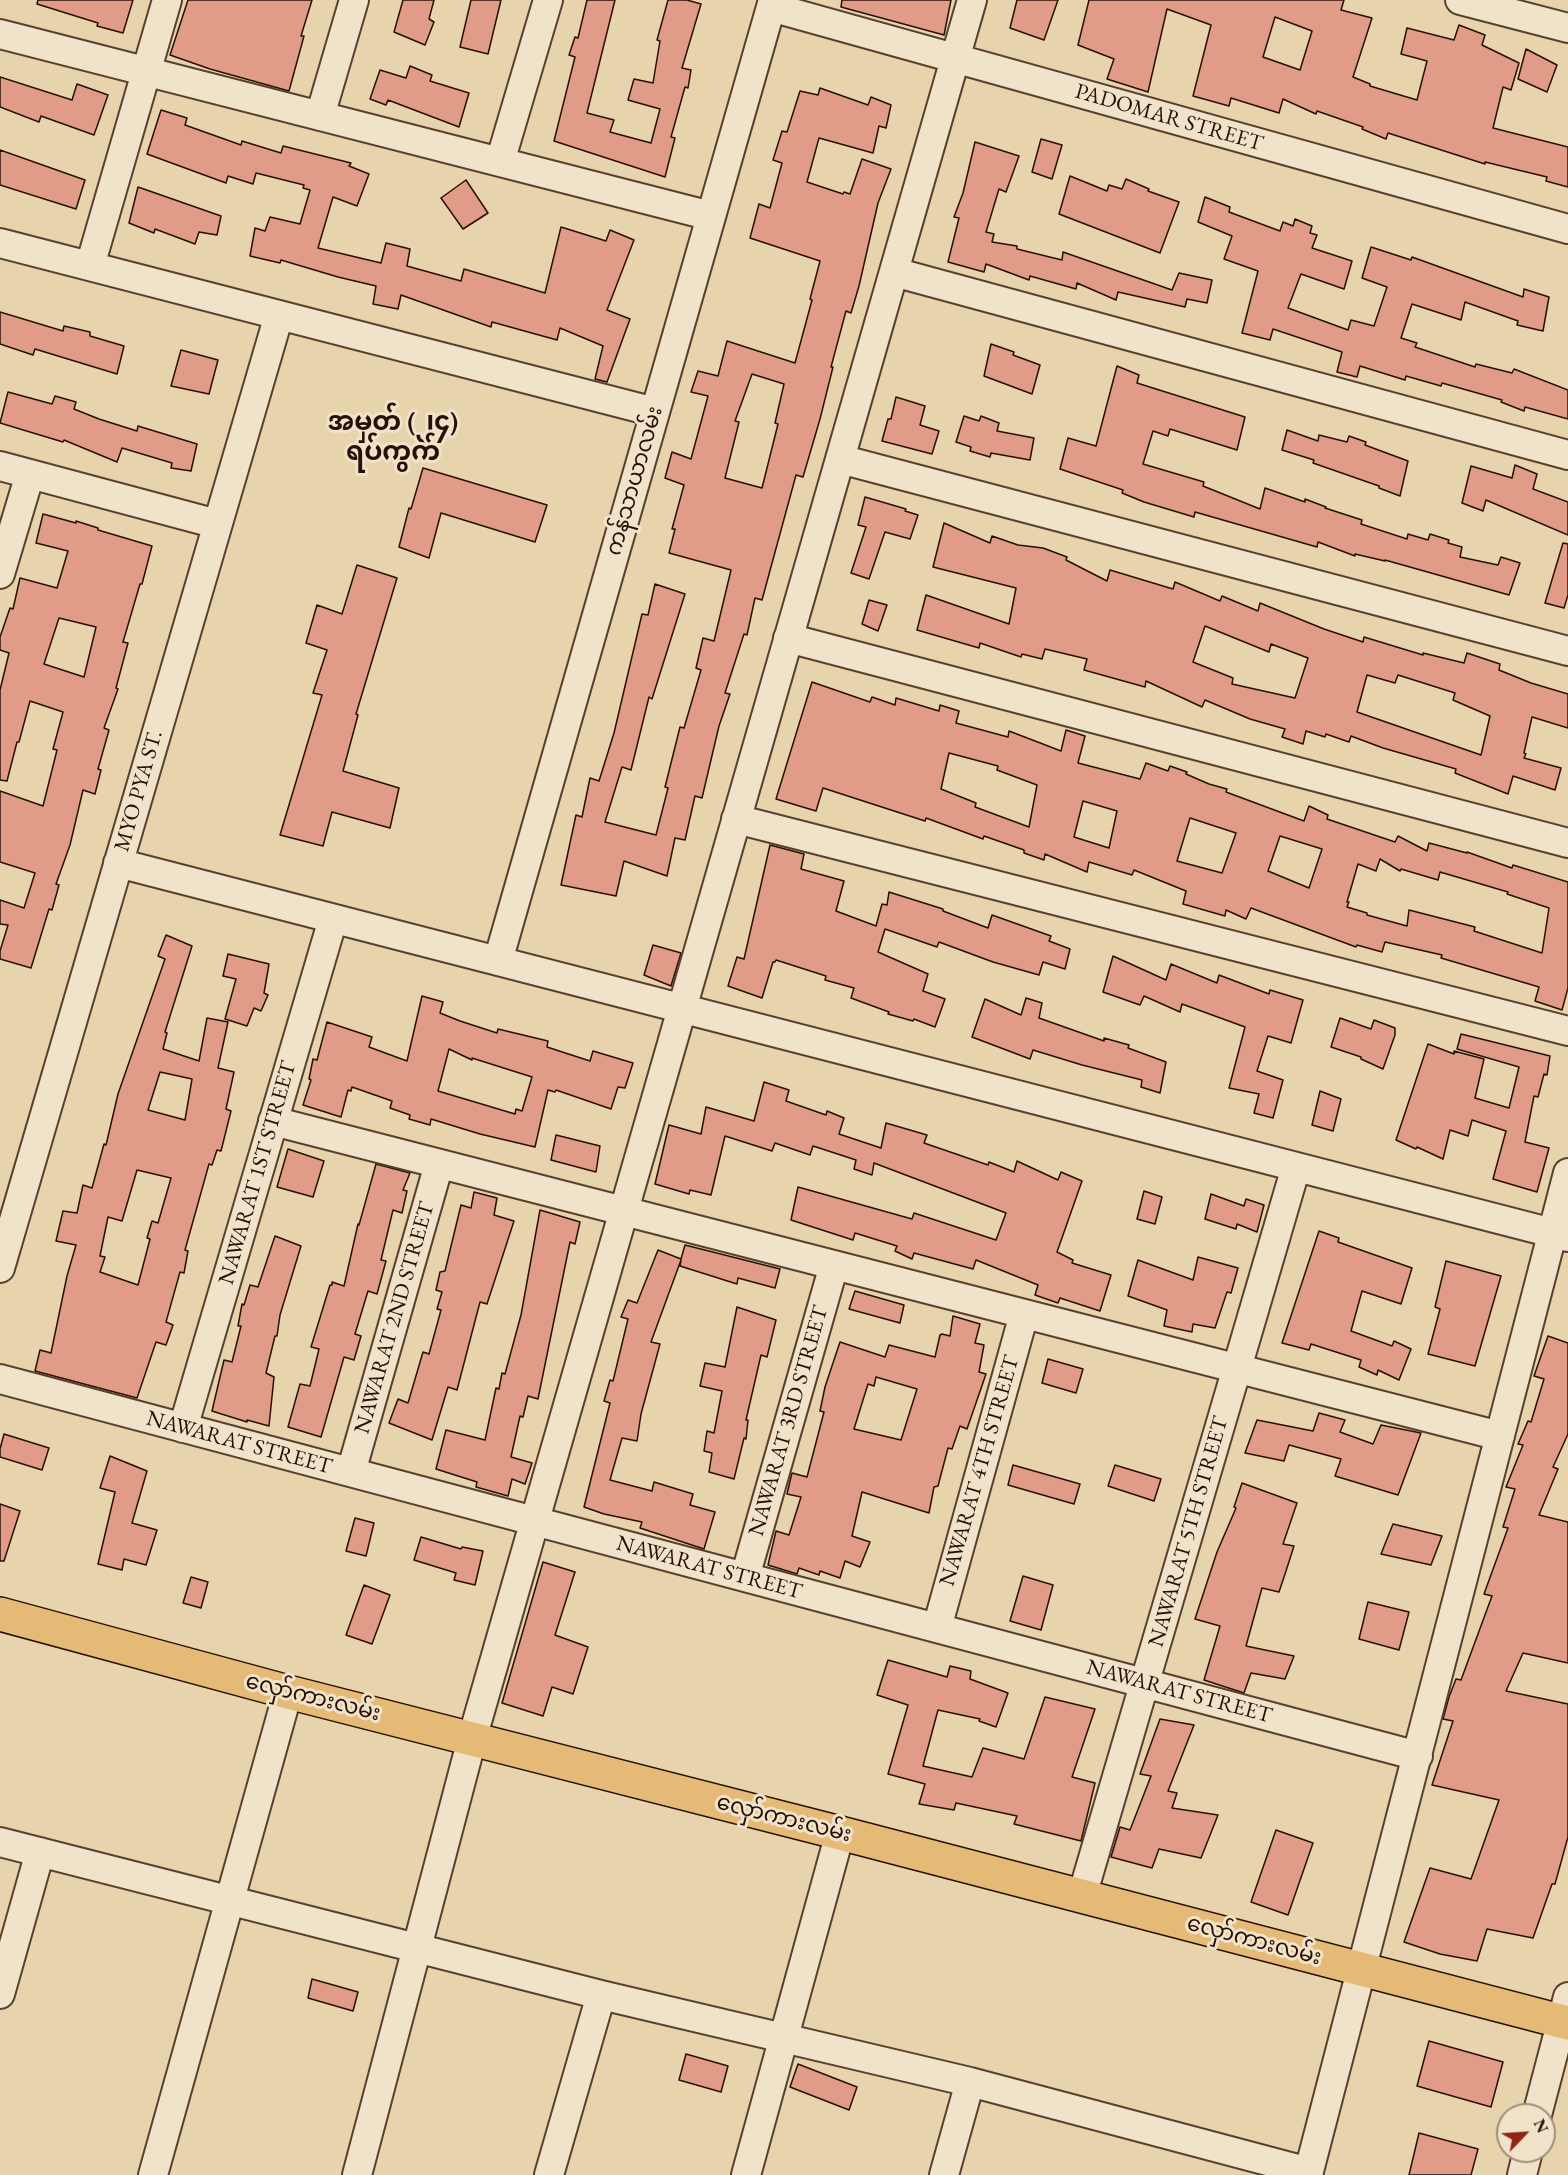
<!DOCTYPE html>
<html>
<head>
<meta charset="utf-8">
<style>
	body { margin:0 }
	#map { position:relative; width:1568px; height:2175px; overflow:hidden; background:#e8d4ac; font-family:"EB Garamond",serif }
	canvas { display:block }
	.north { position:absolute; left:1496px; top:2103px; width:60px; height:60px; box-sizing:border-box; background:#f0e3c9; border:2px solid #a08e7b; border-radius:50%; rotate:65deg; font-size:16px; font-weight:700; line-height:24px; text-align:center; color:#280f07 }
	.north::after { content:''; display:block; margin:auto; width:21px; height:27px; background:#8f2418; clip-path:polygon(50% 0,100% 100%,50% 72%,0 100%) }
</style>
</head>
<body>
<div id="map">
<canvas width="1568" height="2175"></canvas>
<div class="north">N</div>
</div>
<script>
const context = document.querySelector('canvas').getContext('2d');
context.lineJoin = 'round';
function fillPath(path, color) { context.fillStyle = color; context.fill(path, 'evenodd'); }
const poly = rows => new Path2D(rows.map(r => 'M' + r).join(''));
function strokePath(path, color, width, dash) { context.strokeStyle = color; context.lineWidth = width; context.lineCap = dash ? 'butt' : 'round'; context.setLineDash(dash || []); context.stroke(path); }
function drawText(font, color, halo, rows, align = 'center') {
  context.font = font + ' "EB Garamond","Noto Sans Myanmar",serif'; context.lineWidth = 6; context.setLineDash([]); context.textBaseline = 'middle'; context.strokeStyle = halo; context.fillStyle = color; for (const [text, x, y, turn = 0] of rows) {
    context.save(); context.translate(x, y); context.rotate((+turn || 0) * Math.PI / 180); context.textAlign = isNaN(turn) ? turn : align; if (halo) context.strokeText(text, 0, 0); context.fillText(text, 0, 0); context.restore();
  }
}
const building = poly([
	[38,0,133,0,123,33,97,26,98,23,37,4,38,0],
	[188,0,312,0,301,36,304,36,289,91,210,69,170,55,188,0],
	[403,0,434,0,429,19,434,22,425,45,394,32,403,0],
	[471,0,501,0,488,54,460,47,471,0],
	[587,0,615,0,587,113,614,120,610,132,651,143,660,109,628,100,634,79,653,83,660,41,657,40,668,0,687,0,701,4,682,68,691,70,688,88,685,87,671,137,675,138,665,177,554,141,575,57,569,55,575,37,578,38,587,0],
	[842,0,951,0,944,35,841,7,842,0],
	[1017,0,1058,0,1044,40,1010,28,1017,0],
	[1089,0,1344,0,1341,10,1372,18,1353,77,1370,84,1370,86,1417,100,1427,61,1401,54,1407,28,1454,40,1459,25,1485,35,1482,45,1519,63,1511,90,1503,87,1493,128,1568,147,1568,187,1546,181,1547,177,1485,162,1485,164,1388,133,1386,139,1362,129,1363,127,1317,111,1316,114,1283,99,1279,113,1231,98,1229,106,1193,96,1211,25,1167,9,1148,92,1107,79,1114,59,1078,45,1089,0],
	[1275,17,1312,31,1300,70,1263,57,1275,17],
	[1526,49,1557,65,1547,92,1518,79,1526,49],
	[410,66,432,75,430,81,469,93,459,127,388,100,386,105,370,99,380,70,406,78,410,66],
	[0,77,72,100,77,84,108,95,94,135,41,116,39,122,0,107,0,77],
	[820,88,868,105,871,97,891,105,886,128,879,126,873,153,819,138,807,182,843,194,844,192,850,194,862,159,891,169,878,203,859,286,851,313,846,311,831,367,833,367,820,419,803,477,796,475,762,600,755,598,747,635,744,634,725,693,730,694,719,726,702,798,695,796,685,840,675,838,667,876,624,861,616,896,561,885,576,815,582,817,590,778,599,781,614,733,642,614,648,615,655,584,685,594,652,699,649,697,631,770,622,767,605,822,656,835,668,788,665,787,680,727,684,728,701,670,696,668,703,638,714,641,731,570,669,553,675,529,672,529,684,485,665,478,672,452,691,459,708,396,691,392,698,371,718,376,727,341,795,363,812,300,810,299,820,261,750,238,759,204,770,208,782,163,773,160,782,131,787,132,800,91,818,95,820,88],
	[752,374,784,384,775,423,778,424,762,488,725,478,739,422,735,421,752,374],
	[161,110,187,118,185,125,241,145,242,141,281,153,283,146,351,163,349,166,369,174,357,206,333,197,318,248,381,263,386,243,410,249,407,266,461,281,464,269,545,293,561,227,606,241,610,230,634,240,607,310,630,319,607,382,595,379,603,346,560,328,557,340,492,322,491,327,401,295,398,309,373,304,376,286,338,277,281,260,280,263,250,256,255,228,265,231,270,217,300,224,310,190,303,188,304,185,256,173,253,184,228,176,226,183,147,154,161,110],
	[1041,139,1062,145,1052,179,1032,172,1041,139],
	[975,142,1019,156,1006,192,999,189,986,232,994,234,992,242,1017,246,1017,249,1062,260,1063,252,1172,290,1179,273,1212,280,1207,303,1187,299,1185,307,1118,292,1116,300,1077,283,1076,289,1030,276,1029,280,986,264,984,272,948,262,959,218,954,217,963,193,975,142],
	[0,150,85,180,76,209,0,185,0,150],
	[1070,176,1107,191,1109,185,1122,189,1126,179,1149,189,1148,191,1179,202,1160,253,1059,214,1070,176],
	[466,180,488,213,463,229,441,198,466,180],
	[138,187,221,216,217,235,199,232,195,244,155,229,154,233,129,223,138,187],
	[1205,197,1230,207,1229,212,1280,231,1283,222,1293,226,1295,219,1312,226,1310,233,1317,235,1312,248,1352,261,1344,289,1301,274,1288,308,1348,330,1351,320,1374,326,1387,287,1362,278,1371,247,1411,260,1412,257,1523,297,1524,289,1549,297,1543,331,1517,325,1518,321,1465,302,1461,320,1412,304,1401,338,1417,343,1415,347,1475,367,1476,364,1512,373,1514,369,1568,390,1568,419,1525,407,1524,411,1501,402,1502,400,1442,383,1441,386,1406,376,1405,380,1360,366,1357,377,1337,372,1342,352,1273,329,1270,340,1242,333,1258,271,1224,259,1232,236,1198,222,1205,197],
	[0,312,63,331,64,326,90,332,90,336,124,346,117,374,35,349,33,355,0,344,0,312],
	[991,344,1014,352,1013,355,1040,365,1032,394,984,376,991,344],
	[181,350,218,360,209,394,171,386,181,350],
	[1117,366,1139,375,1137,383,1245,417,1237,450,1170,429,1168,436,1153,431,1143,464,1204,482,1203,486,1260,509,1265,488,1305,502,1305,499,1326,507,1325,508,1362,520,1361,524,1407,539,1408,534,1428,540,1430,534,1449,540,1448,543,1462,547,1460,557,1498,565,1501,557,1520,563,1509,595,1385,560,1385,561,1355,554,1355,556,1318,542,1317,547,1195,512,1194,517,1144,502,1122,493,1123,490,1060,469,1068,438,1096,446,1117,366],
	[8,392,52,404,55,396,76,402,74,409,99,419,137,431,138,426,197,444,191,471,171,468,172,463,122,448,117,462,64,440,63,442,0,423,8,392],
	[896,397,925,406,920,425,939,431,932,454,882,441,888,419,891,419,896,397],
	[964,416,979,421,981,416,999,423,997,431,1034,438,1030,460,991,453,990,457,970,451,971,447,956,442,964,416],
	[1287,430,1318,441,1319,435,1347,442,1349,436,1366,442,1365,445,1408,461,1400,496,1379,488,1379,486,1313,463,1314,460,1282,450,1287,430],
	[1515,465,1537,474,1533,489,1568,502,1568,535,1486,500,1483,511,1462,503,1471,466,1512,478,1515,465],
	[423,468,547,505,535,542,441,513,429,558,399,547,409,508,411,509,423,468],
	[865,497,906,509,905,511,918,515,910,539,885,532,869,579,851,573,866,527,858,525,865,497],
	[43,514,76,523,76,521,98,528,98,530,152,546,142,584,140,584,123,642,128,643,116,688,118,689,104,728,109,730,98,769,101,770,95,794,83,790,70,845,56,884,59,885,52,910,49,909,31,968,0,959,0,951,8,925,0,924,0,900,24,908,35,873,0,862,0,791,43,806,57,750,53,749,63,712,30,701,19,742,17,742,7,781,0,780,0,690,9,653,0,650,0,637,10,608,13,609,20,578,57,588,68,551,36,543,43,514],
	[59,618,96,627,84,677,44,664,59,618],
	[944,523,990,543,992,536,1018,545,1043,548,1067,557,1066,560,1107,581,1110,570,1173,589,1175,582,1220,601,1222,596,1258,611,1260,603,1324,629,1363,642,1364,637,1423,655,1423,653,1464,663,1467,653,1500,664,1499,670,1531,683,1568,694,1568,728,1532,717,1524,753,1526,754,1524,758,1561,768,1555,790,1513,776,1508,794,1455,773,1456,769,1383,748,1351,736,1349,742,1326,734,1325,737,1306,731,1303,744,1282,737,1285,729,1250,719,1205,700,1202,707,1146,681,1145,687,1084,670,1087,659,1045,649,1042,659,1022,654,1021,657,980,643,979,648,917,630,926,595,1009,624,1016,588,933,567,944,523],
	[1205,626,1269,652,1271,644,1308,658,1295,698,1232,684,1233,678,1193,662,1205,626],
	[1367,675,1395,683,1398,675,1455,693,1453,700,1490,716,1481,755,1357,712,1367,675],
	[1563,543,1568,544,1568,595,1564,608,1545,603,1563,543],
	[357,565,397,578,356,714,358,715,343,771,399,788,390,828,332,812,323,846,280,835,322,695,313,693,327,650,306,643,317,605,342,614,357,565],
	[869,600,887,605,878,631,862,624,869,600],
	[812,682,870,702,872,697,895,705,896,698,939,711,940,705,959,711,956,723,1008,737,1009,731,1061,751,1066,730,1085,736,1078,763,1140,779,1146,763,1168,771,1170,766,1187,772,1186,774,1209,784,1227,789,1226,792,1304,821,1309,806,1328,815,1327,819,1395,842,1398,836,1427,851,1429,843,1467,853,1467,852,1512,868,1513,865,1568,882,1568,988,1562,1010,1535,1001,1539,987,1441,958,1442,955,1385,942,1382,952,1357,945,1356,947,1251,908,1246,919,1226,910,1225,916,1183,904,1186,891,1134,870,1132,875,1089,862,1087,872,1045,854,1044,860,1024,853,1024,850,984,836,983,839,926,818,925,821,823,788,816,811,776,799,812,682],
	[949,753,998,766,997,770,1037,785,1029,827,975,807,976,803,941,789,949,753],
	[1083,801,1117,811,1109,848,1074,837,1083,801],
	[1190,818,1236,833,1222,873,1177,861,1190,818],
	[1280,836,1322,849,1309,888,1268,871,1280,836],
	[1380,859,1400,871,1401,869,1438,880,1440,872,1508,892,1507,894,1549,908,1542,953,1474,931,1475,927,1409,910,1407,926,1367,915,1367,913,1347,907,1349,902,1347,902,1358,864,1376,871,1380,859],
	[770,845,804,854,801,869,844,881,836,911,876,926,882,904,887,905,889,892,943,909,943,911,988,928,992,915,1051,936,1049,941,1070,949,1065,969,1043,962,1039,975,993,962,939,942,937,947,885,929,878,952,928,974,923,991,945,999,935,1027,914,1019,913,1021,888,1014,889,1012,851,998,854,988,825,980,826,976,776,960,775,962,773,962,762,998,728,986,737,957,744,959,770,845],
	[166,935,192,946,165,1032,167,1033,163,1049,199,1061,207,1018,228,1022,218,1068,234,1072,226,1109,231,1111,221,1151,217,1150,212,1165,209,1164,185,1250,188,1251,184,1273,180,1272,166,1322,173,1325,166,1345,156,1342,137,1398,35,1371,40,1350,51,1353,67,1276,76,1245,56,1241,63,1211,77,1213,83,1185,92,1188,104,1144,106,1145,118,1094,165,959,158,956,166,935],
	[160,1072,192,1079,185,1120,148,1110,160,1072],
	[137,1170,171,1178,158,1223,152,1221,147,1238,150,1239,138,1285,100,1272,105,1257,100,1256,108,1217,122,1221,137,1170],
	[653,945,681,953,671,986,644,975,653,945],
	[228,954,269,964,264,993,268,995,261,1011,254,1008,247,1026,225,1019,236,979,223,976,228,954],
	[1113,956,1166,980,1171,964,1217,983,1219,975,1269,994,1270,990,1303,1000,1291,1043,1268,1036,1257,1071,1283,1080,1273,1118,1254,1113,1259,1094,1229,1088,1245,1027,1182,1004,1180,1012,1144,996,1140,1005,1103,992,1113,956],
	[422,996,443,1002,440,1013,460,1021,497,1033,498,1029,548,1041,547,1047,590,1061,593,1051,633,1063,625,1088,618,1087,611,1109,556,1090,555,1092,548,1090,535,1147,480,1134,431,1119,430,1125,409,1119,410,1115,390,1108,392,1101,352,1087,351,1091,348,1090,341,1117,303,1105,311,1080,309,1079,313,1059,317,1060,327,1022,372,1037,369,1047,407,1061,422,996],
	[449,1049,472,1060,472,1058,532,1077,522,1111,516,1109,515,1114,438,1091,449,1049],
	[1026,998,1042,1003,1039,1018,1104,1041,1104,1038,1129,1045,1128,1048,1166,1062,1160,1093,1141,1087,1142,1080,1082,1065,1033,1050,1030,1059,972,1037,985,999,1021,1015,1026,998],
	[1340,1018,1371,1029,1374,1020,1395,1028,1395,1035,1383,1069,1361,1059,1361,1057,1331,1047,1340,1018],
	[1461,1034,1550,1056,1547,1075,1544,1074,1538,1097,1534,1096,1525,1142,1549,1148,1537,1192,1493,1179,1506,1131,1472,1120,1468,1136,1450,1130,1443,1159,1417,1147,1416,1149,1396,1140,1428,1044,1454,1054,1454,1051,1484,1059,1475,1098,1509,1108,1519,1067,1457,1049,1461,1034],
	[764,1082,789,1090,786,1101,826,1115,827,1111,844,1118,839,1134,881,1148,886,1123,927,1135,924,1143,988,1165,989,1162,1014,1172,1017,1161,1058,1180,1061,1172,1082,1181,1057,1252,1073,1260,1072,1263,1111,1275,1100,1311,1060,1298,1058,1303,1035,1295,1038,1285,976,1260,973,1269,914,1253,912,1259,895,1251,897,1246,855,1233,853,1240,791,1220,798,1187,912,1219,914,1213,996,1240,1006,1213,874,1163,872,1175,854,1169,856,1160,813,1146,810,1155,775,1143,772,1151,725,1136,711,1195,690,1190,689,1194,655,1184,669,1125,701,1134,706,1107,754,1121,764,1082],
	[1320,1091,1341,1099,1333,1131,1312,1125,1320,1091],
	[556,1135,600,1146,596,1172,551,1160,556,1135],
	[288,1149,324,1161,313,1197,277,1187,288,1149],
	[376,1164,410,1173,403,1190,407,1191,402,1213,393,1210,381,1260,386,1261,377,1294,368,1291,355,1334,361,1336,354,1360,344,1357,321,1437,288,1427,300,1384,310,1386,319,1349,311,1347,330,1285,332,1285,332,1282,344,1286,358,1224,359,1225,376,1164],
	[1144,1191,1162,1197,1155,1224,1137,1219,1144,1191],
	[474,1192,497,1198,494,1215,514,1221,487,1304,480,1302,457,1390,448,1387,432,1440,389,1423,398,1399,408,1403,423,1352,429,1354,441,1310,437,1309,442,1292,436,1290,440,1272,445,1271,461,1205,471,1208,474,1192],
	[1211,1194,1244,1206,1246,1199,1264,1205,1257,1232,1237,1224,1236,1229,1205,1219,1211,1194],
	[540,1210,580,1222,575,1244,570,1242,538,1399,528,1396,523,1417,520,1416,511,1457,532,1463,525,1484,512,1479,508,1496,476,1487,477,1482,436,1469,446,1430,485,1440,496,1388,499,1389,502,1373,505,1374,521,1315,540,1210],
	[1319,1231,1339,1238,1338,1242,1412,1268,1401,1304,1362,1291,1351,1331,1392,1346,1394,1341,1411,1349,1399,1380,1378,1370,1377,1375,1359,1367,1361,1360,1311,1344,1309,1350,1282,1343,1319,1231],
	[275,1236,301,1246,280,1315,277,1336,275,1336,266,1373,274,1377,269,1426,247,1420,247,1422,212,1411,224,1360,232,1362,241,1326,238,1326,242,1304,244,1305,250,1285,258,1287,275,1236],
	[685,1245,780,1269,775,1288,738,1278,737,1284,680,1266,681,1260,651,1342,660,1344,641,1414,637,1441,622,1438,610,1480,652,1491,654,1482,693,1494,690,1505,715,1512,704,1549,640,1528,642,1522,604,1514,584,1507,610,1403,604,1401,610,1380,613,1381,628,1319,621,1317,628,1300,637,1303,658,1250,681,1259,685,1245],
	[1198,1257,1238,1268,1231,1293,1227,1292,1215,1328,1193,1324,1192,1332,1164,1326,1167,1310,1128,1296,1138,1260,1193,1280,1198,1257],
	[1446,1261,1501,1276,1475,1366,1428,1354,1440,1309,1435,1307,1446,1261],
	[855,1291,904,1305,900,1323,849,1309,855,1291],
	[737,1307,776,1320,767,1357,761,1355,746,1420,748,1420,746,1439,744,1438,734,1479,709,1472,712,1453,704,1451,707,1431,714,1433,722,1391,700,1386,705,1363,725,1367,737,1307],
	[953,1316,980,1324,975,1343,984,1345,979,1372,986,1374,967,1429,960,1426,952,1449,948,1448,938,1486,934,1487,929,1513,862,1492,852,1536,870,1542,860,1567,845,1561,840,1578,820,1571,819,1575,799,1568,797,1574,768,1565,776,1531,789,1535,801,1497,787,1494,790,1481,792,1473,807,1477,824,1412,820,1411,825,1387,840,1342,885,1357,889,1345,935,1357,940,1335,942,1334,950,1336,953,1316],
	[876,1377,917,1389,901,1440,854,1429,868,1384,874,1386,876,1377],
	[1548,1336,1568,1343,1568,1434,1553,1467,1558,1469,1539,1515,1568,1522,1568,1663,1523,1653,1506,1691,1568,1704,1568,1837,1555,1884,1552,1884,1533,1938,1487,1929,1477,1961,1440,1954,1404,1942,1430,1868,1471,1879,1499,1800,1432,1785,1453,1721,1443,1719,1449,1697,1456,1679,1461,1680,1492,1596,1484,1594,1508,1528,1503,1527,1515,1489,1506,1487,1523,1445,1518,1444,1528,1421,1531,1422,1544,1379,1534,1376,1548,1336],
	[1048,1359,1083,1369,1076,1393,1042,1383,1048,1359],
	[1319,1413,1345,1420,1340,1432,1373,1444,1381,1425,1421,1433,1398,1495,1335,1476,1341,1459,1289,1445,1284,1461,1245,1453,1257,1420,1313,1431,1319,1413],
	[4,1434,49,1448,42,1470,0,1457,0,1449,4,1434],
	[110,1456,147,1471,132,1523,157,1530,146,1565,124,1559,122,1570,98,1564,115,1492,100,1488,110,1456],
	[1013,1465,1080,1484,1074,1504,1008,1485,1013,1465],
	[1115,1465,1161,1479,1154,1501,1108,1486,1115,1465],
	[1242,1483,1297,1503,1283,1544,1294,1546,1286,1571,1279,1592,1262,1588,1246,1646,1294,1656,1285,1679,1251,1673,1244,1693,1204,1680,1220,1626,1195,1619,1217,1552,1236,1508,1234,1507,1242,1483],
	[0,1504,20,1511,4,1561,0,1561,0,1504],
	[355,1518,374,1523,366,1556,346,1551,355,1518],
	[1393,1524,1442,1536,1431,1565,1381,1554,1393,1524],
	[421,1537,461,1549,462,1547,483,1551,475,1585,454,1580,456,1573,414,1560,421,1537],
	[543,1562,575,1572,555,1635,588,1647,573,1694,552,1687,543,1716,502,1703,543,1562],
	[1023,1576,1053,1585,1041,1630,1010,1621,1023,1576],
	[191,1577,208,1582,201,1608,183,1603,191,1577],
	[364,1585,390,1595,372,1644,346,1635,364,1585],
	[1368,1602,1409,1612,1399,1650,1359,1639,1368,1602],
	[888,1660,947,1677,950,1666,971,1671,970,1679,1008,1693,996,1727,979,1721,980,1719,938,1710,923,1766,972,1777,983,1748,1024,1759,1045,1697,1095,1709,1072,1777,1095,1783,1081,1841,1014,1824,1017,1816,956,1803,954,1810,919,1804,925,1784,888,1774,908,1705,877,1695,888,1660],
	[1160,1719,1194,1725,1168,1791,1177,1793,1172,1808,1218,1815,1201,1858,1159,1849,1152,1868,1111,1857,1120,1827,1130,1830,1151,1776,1140,1774,1160,1719],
	[1276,1830,1313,1843,1288,1915,1251,1902,1276,1830],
	[312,1979,358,1992,353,2011,308,1998,312,1979],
	[1429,2041,1503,2062,1491,2107,1417,2086,1429,2041],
	[686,2054,728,2066,721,2092,679,2080,686,2054],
	[798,2064,857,2087,849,2110,790,2087,798,2064],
	[1419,2133,1478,2149,1471,2175,1409,2175,1419,2133]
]);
const minor = poly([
	[1460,0,1568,28],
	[771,7,1568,229],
	[0,34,711,216],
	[320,116,354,0],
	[500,162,548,0],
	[0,243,655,412],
	[90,266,167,0],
	[894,272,1568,455],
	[840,459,1568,651],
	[0,466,217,524],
	[0,574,30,474],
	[788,638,1568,843],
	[736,819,1568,1031],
	[118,863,1568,1237],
	[498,961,773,0],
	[273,1121,1500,1436],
	[0,1268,279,315],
	[0,1379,1418,1756],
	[183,1428,333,919],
	[351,1472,439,1164],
	[745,1577,834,1265],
	[937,1628,1024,1314],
	[0,1842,601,1995,970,2082,1309,2172],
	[1082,1896,1296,1167],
	[0,1994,40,1852],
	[1537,2115,1568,1997],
	[153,2175,288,1692],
	[357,2175,472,1739,972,0],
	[549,2175,601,1995],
	[746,2175,840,1833],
	[944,2175,970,2082],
	[1308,2175,1568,1173],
	[1522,2175,1528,2151]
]);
const major = poly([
	[0,1614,288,1692,840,1833,1568,2023]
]);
const streetNames = [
	["PADOMAR STREET",1169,118,16],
	["ကန်သာယာလမ်း",635,481,-74],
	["MYO PYA ST.",139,791,-74],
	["NAWARAT 1ST STREET",258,1173,-74],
	["NAWARAT 2ND STREET",395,1318,-74],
	["NAWARAT 3RD STREET",789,1421,-74],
	["NAWARAT STREET",239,1443,15],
	["NAWARAT 4TH STREET",980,1471,-74],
	["NAWARAT 5TH STREET",1189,1532,-74],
	["NAWARAT STREET",709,1568,15],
	["NAWARAT STREET",1179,1692,15],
	["လှော်ကားလမ်း",313,1698,14],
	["လှော်ကားလမ်း",784,1819,14],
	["လှော်ကားလမ်း",1254,1941,15]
];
const quarterNames = [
	["အမှတ် (၂၄)",393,423],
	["ရပ်ကွက်",393,453]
];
fillPath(building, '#e09c86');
strokePath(building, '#280f07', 1.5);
strokePath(minor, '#584030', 32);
strokePath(major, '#280f07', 36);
strokePath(minor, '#f0e3c9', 28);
strokePath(major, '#e4ba76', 33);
drawText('22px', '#280f07', '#f0e3c9', streetNames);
drawText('bold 26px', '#280f07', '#f0e3c9', quarterNames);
</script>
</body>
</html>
